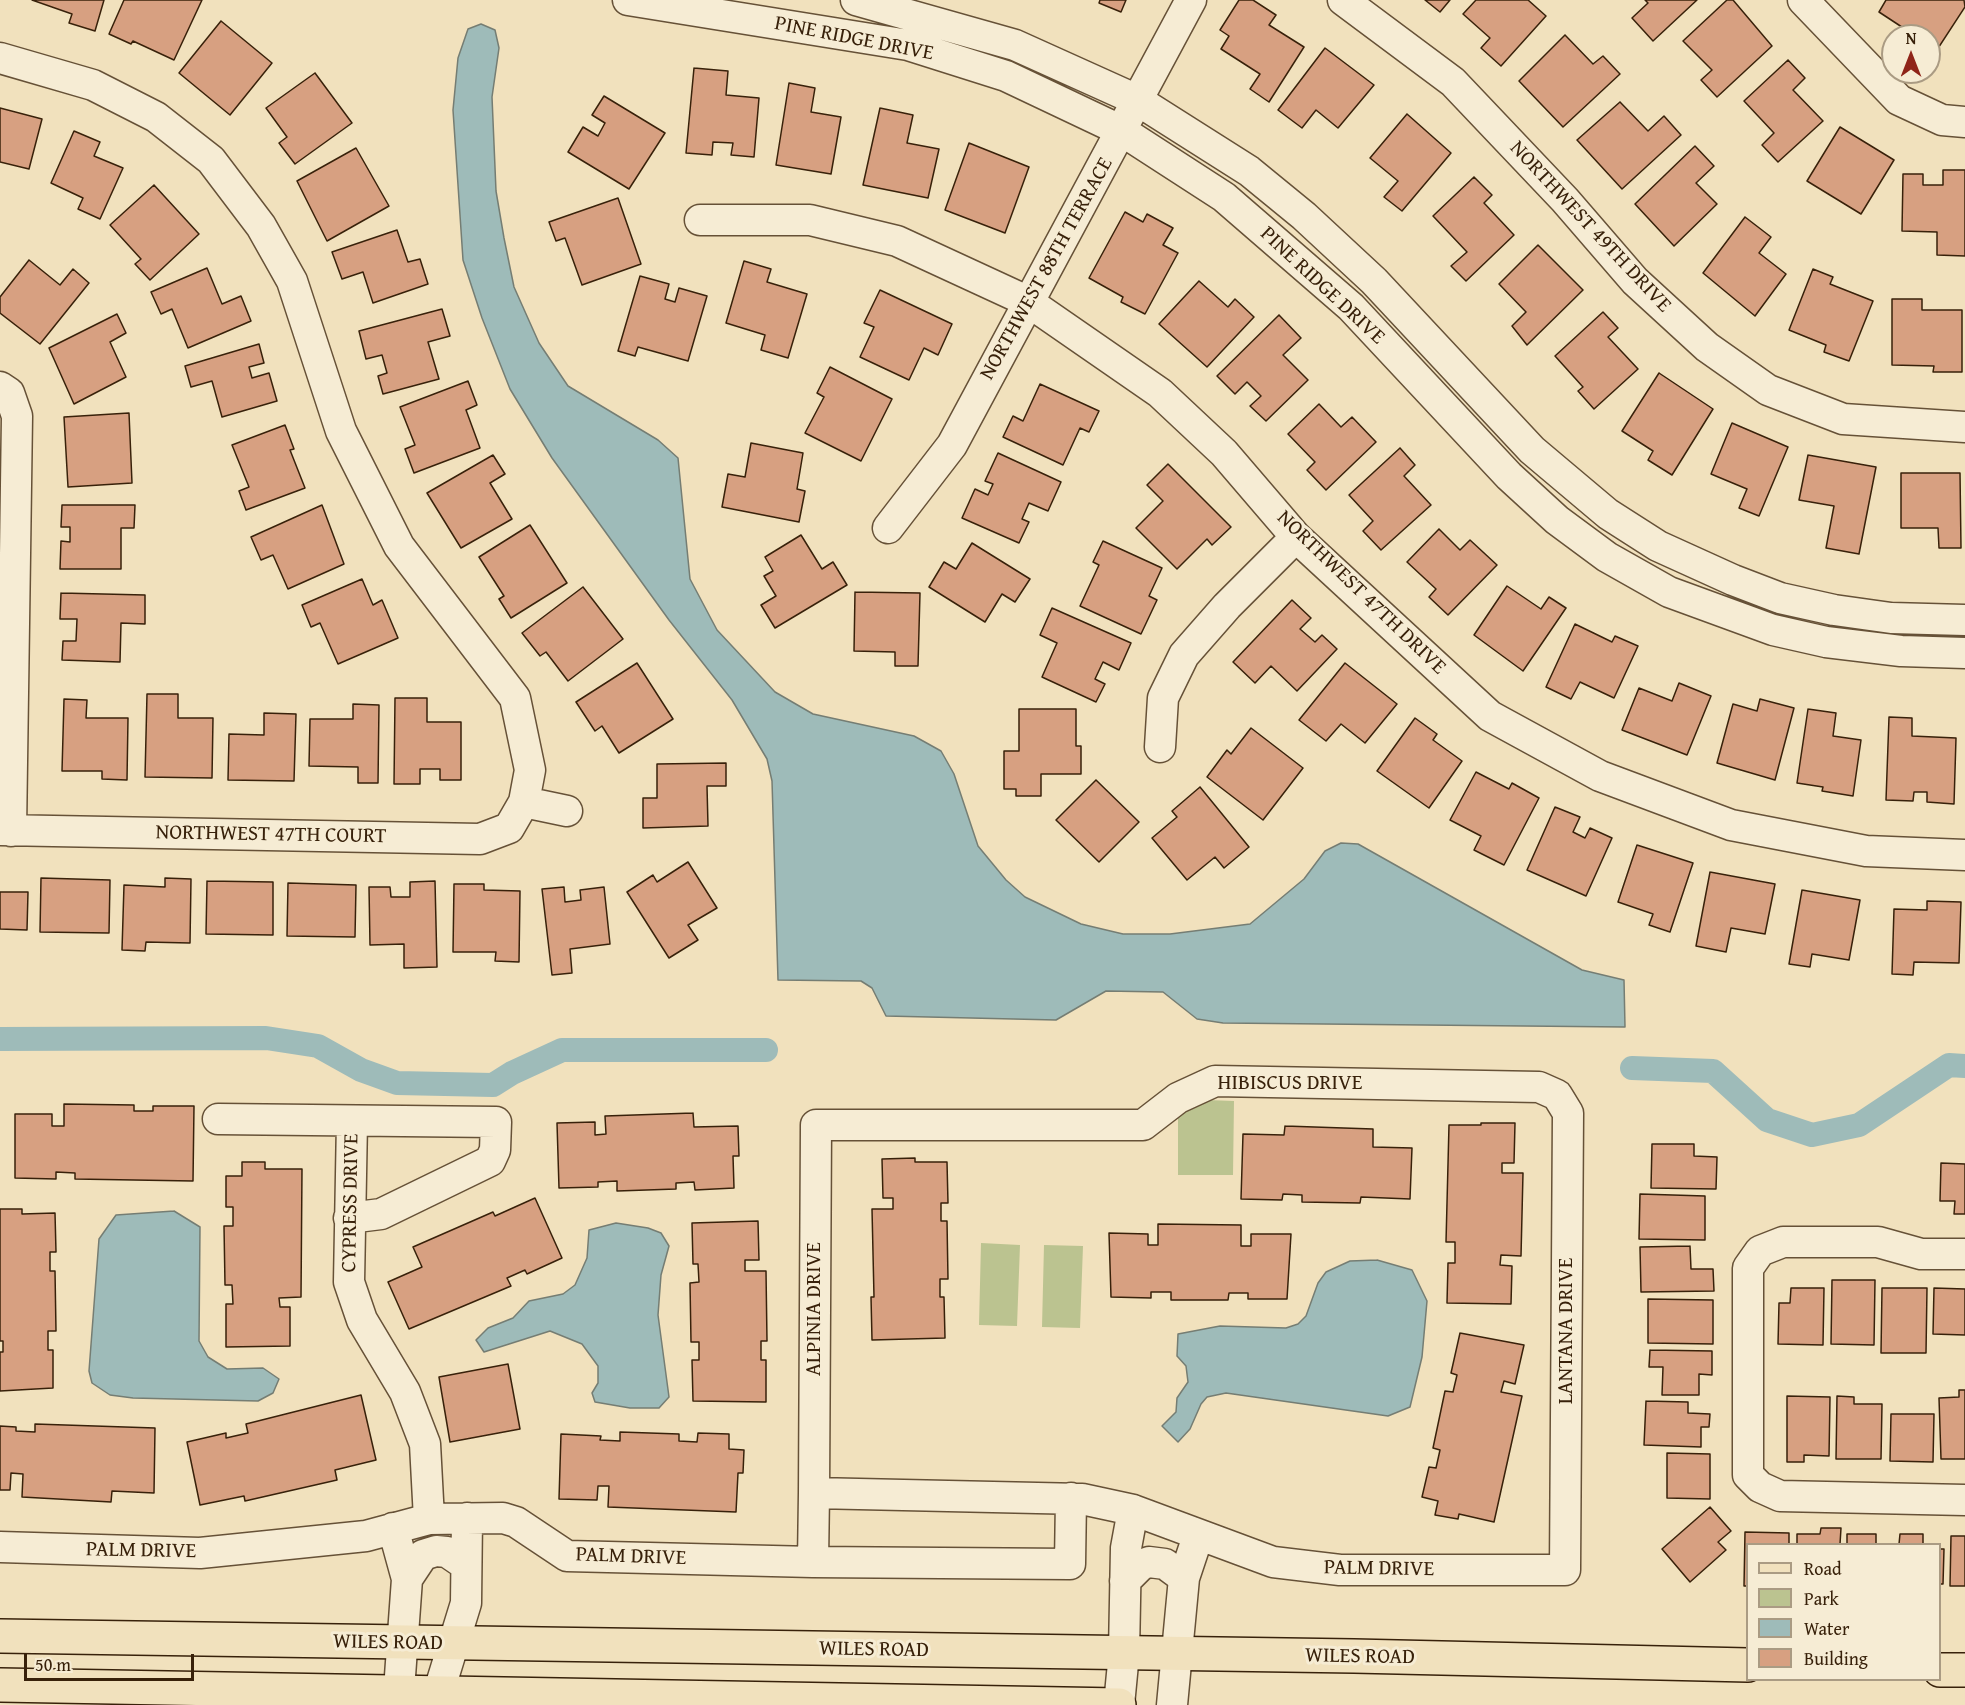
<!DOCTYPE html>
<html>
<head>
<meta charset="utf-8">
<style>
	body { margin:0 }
	#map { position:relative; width:1965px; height:1705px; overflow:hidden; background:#f1e1bd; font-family:"Gentium Book Plus",serif }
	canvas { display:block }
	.legend { position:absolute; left:1746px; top:1543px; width:195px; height:138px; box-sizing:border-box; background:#f6ecd4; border:2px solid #aa9b83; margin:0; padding:8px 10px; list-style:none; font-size:18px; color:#38210a }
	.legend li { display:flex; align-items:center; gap:12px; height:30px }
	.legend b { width:30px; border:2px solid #aa9b83 }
	.north { position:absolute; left:1881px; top:24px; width:60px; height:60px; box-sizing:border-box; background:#f6ecd4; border:2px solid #aa9b83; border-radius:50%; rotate:0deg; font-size:16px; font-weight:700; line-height:24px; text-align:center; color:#38210a }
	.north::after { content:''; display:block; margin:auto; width:21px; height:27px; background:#8f2418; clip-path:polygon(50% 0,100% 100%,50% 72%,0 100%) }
	.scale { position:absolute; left:24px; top:1654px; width:170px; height:27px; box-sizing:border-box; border:3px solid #38210a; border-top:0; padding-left:8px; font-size:18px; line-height:21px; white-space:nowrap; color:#38210a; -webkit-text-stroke:4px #f6ecd4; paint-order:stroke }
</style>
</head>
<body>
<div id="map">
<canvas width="1965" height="1705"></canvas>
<ul class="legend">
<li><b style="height:8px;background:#f1e1bd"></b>Road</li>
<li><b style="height:16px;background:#bbc390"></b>Park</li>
<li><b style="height:16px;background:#9ebbb9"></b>Water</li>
<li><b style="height:16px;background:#d7a081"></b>Building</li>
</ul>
<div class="north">N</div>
<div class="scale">50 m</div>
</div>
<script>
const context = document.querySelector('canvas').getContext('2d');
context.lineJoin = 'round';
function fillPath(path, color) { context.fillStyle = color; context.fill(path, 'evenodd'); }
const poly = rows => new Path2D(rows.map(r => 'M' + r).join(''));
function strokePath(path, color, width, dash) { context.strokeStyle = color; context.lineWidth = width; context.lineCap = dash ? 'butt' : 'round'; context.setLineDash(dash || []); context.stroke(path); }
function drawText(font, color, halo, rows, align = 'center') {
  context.font = font + ' "Gentium Book Plus",serif'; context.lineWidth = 6; context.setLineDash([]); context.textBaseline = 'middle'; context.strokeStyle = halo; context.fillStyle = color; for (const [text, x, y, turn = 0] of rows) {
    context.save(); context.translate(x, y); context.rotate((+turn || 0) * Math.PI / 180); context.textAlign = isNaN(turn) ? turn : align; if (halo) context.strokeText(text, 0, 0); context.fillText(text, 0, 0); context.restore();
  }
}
const green = poly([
	[1207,1100,1234,1101,1233,1175,1178,1175,1178,1114],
	[981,1243,1020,1245,1017,1326,979,1325],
	[1044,1245,1083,1246,1080,1328,1042,1327]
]);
const water = poly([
	[481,24,495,30,499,48,492,97,496,191,504,238,514,287,539,343,568,386,658,440,678,458,690,579,717,630,775,692,813,714,914,736,941,751,954,774,978,846,1006,880,1025,897,1081,924,1123,934,1170,934,1250,924,1304,879,1325,851,1341,843,1358,844,1582,970,1624,980,1625,1027,1223,1023,1197,1019,1163,992,1106,991,1056,1020,886,1016,872,988,861,981,778,980,772,781,767,759,732,700,669,620,552,458,510,389,482,318,463,260,453,110,458,58,468,29,481,24],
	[174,1211,200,1227,199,1341,208,1357,227,1369,263,1368,279,1379,273,1393,258,1401,133,1398,110,1395,92,1383,89,1371,99,1239,116,1215,174,1211],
	[616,1223,648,1228,661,1233,669,1246,661,1275,658,1315,669,1397,659,1408,630,1408,595,1402,592,1393,598,1383,598,1366,582,1344,550,1331,484,1352,476,1340,488,1328,513,1318,529,1301,563,1294,575,1285,587,1258,589,1230,616,1223],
	[1377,1260,1412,1270,1427,1301,1422,1357,1410,1407,1388,1416,1226,1393,1207,1397,1201,1404,1190,1429,1178,1442,1162,1426,1176,1412,1177,1398,1188,1382,1186,1366,1177,1356,1178,1334,1220,1326,1286,1328,1298,1324,1306,1316,1318,1283,1326,1272,1350,1261,1377,1260]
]);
const canal = poly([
	[0,1039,266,1038,318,1046,361,1070,397,1083,493,1085,512,1073,562,1050,766,1050],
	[1632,1068,1713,1071,1767,1120,1812,1135,1859,1125,1949,1065,1965,1066]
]);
const building = poly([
	[32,0,104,0,95,31,69,23,72,14,32,0],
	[124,0,202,0,174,60,133,41,131,44,109,34,124,0],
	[1100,0,1126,0,1121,12,1099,3,1100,0],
	[1239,0,1253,0,1276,15,1269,25,1304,47,1269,102,1250,89,1260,74,1221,49,1229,36,1220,30,1239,0],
	[1425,0,1450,0,1440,12,1425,0],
	[1476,0,1528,0,1546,16,1501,66,1481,48,1490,38,1463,14,1476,0],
	[1645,0,1697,0,1653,41,1632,18,1648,3,1645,0],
	[1727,0,1733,0,1772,46,1717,97,1701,80,1712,70,1683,41,1727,0],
	[1886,0,1964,0,1965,7,1931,59,1929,36,1908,36,1911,33,1879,12,1886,0],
	[221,21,272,63,230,115,179,73,221,21],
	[1565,35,1593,64,1603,56,1620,74,1563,127,1519,81,1565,35],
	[1325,48,1374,85,1338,128,1316,110,1302,128,1278,110,1325,48],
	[1788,60,1805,78,1793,90,1823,121,1778,162,1762,145,1774,133,1744,101,1788,60],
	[694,68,728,71,726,95,759,98,754,157,731,155,733,143,713,142,712,155,686,153,694,68],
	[315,73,352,123,295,164,279,143,287,137,266,108,315,73],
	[789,83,815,88,811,112,841,117,831,174,776,165,789,83],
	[604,96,665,133,629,189,568,152,583,127,598,136,605,123,592,115,604,96],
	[1620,102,1648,131,1664,116,1681,135,1622,189,1577,140,1620,102],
	[0,108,42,119,29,169,0,162,0,108],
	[880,108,913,115,907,143,939,149,928,198,863,185,880,108],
	[1407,114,1451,153,1402,211,1384,197,1398,181,1370,158,1407,114],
	[1840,127,1894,160,1861,214,1807,181,1840,127],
	[74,131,100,142,94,156,123,168,100,219,78,209,83,198,51,183,74,131],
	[969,143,1029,167,1005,233,945,210,969,143],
	[1695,146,1714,166,1696,183,1717,204,1674,246,1635,204,1695,146],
	[356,148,389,206,327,241,297,181,356,148],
	[1943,170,1965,170,1965,256,1937,255,1937,232,1902,231,1903,174,1923,174,1923,185,1943,185,1943,170],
	[1474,177,1492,195,1484,203,1514,235,1466,281,1451,266,1467,252,1433,216,1474,177],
	[154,185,199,234,150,280,135,264,141,259,110,225,154,185],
	[618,198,641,264,582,285,565,238,556,241,549,222,618,198],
	[1125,212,1143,222,1147,214,1173,228,1163,245,1178,253,1145,314,1121,302,1123,297,1089,278,1125,212],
	[1745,217,1771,237,1759,253,1786,274,1755,316,1703,273,1745,217],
	[397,230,408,262,420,259,428,284,373,303,363,272,342,279,332,252,397,230],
	[1538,245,1583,290,1527,345,1512,326,1526,312,1499,284,1538,245],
	[29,260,60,285,73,269,89,283,40,344,0,313,0,297,29,260],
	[744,261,771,269,767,282,807,294,788,358,761,350,765,335,726,323,744,261],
	[207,268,222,304,241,296,251,321,188,348,172,309,161,314,151,292,207,268],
	[1813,269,1833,277,1830,284,1873,301,1849,361,1824,352,1826,345,1789,330,1813,269],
	[640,276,669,284,665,299,675,302,679,288,707,296,688,361,638,347,635,356,618,351,640,276],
	[1199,281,1228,307,1235,299,1254,317,1207,367,1159,324,1199,281],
	[880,290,952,324,938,355,924,348,909,380,860,357,874,327,864,323,880,290],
	[1892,299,1922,299,1922,310,1962,310,1962,372,1933,372,1934,366,1892,365,1892,299],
	[442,309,450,336,428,342,439,379,383,394,378,376,387,373,382,355,366,359,359,331,442,309],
	[1603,312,1618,328,1608,337,1638,369,1594,409,1578,391,1583,387,1555,356,1603,312],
	[117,314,126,333,110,342,126,377,74,404,49,348,117,314],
	[1279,315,1301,338,1283,355,1308,380,1266,421,1250,406,1261,396,1247,382,1235,394,1217,376,1279,315],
	[259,344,264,363,249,367,252,378,269,373,277,401,222,417,212,381,191,387,185,366,259,344],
	[830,367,892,399,861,461,805,433,824,397,817,393,830,367],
	[1659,373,1713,409,1672,475,1648,460,1653,451,1622,431,1659,373],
	[468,381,477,405,466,410,480,448,414,473,405,449,415,445,400,407,468,381],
	[1040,384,1099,411,1089,432,1080,428,1063,465,1003,437,1013,416,1023,421,1040,384],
	[1319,404,1341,427,1352,417,1376,442,1326,490,1307,470,1315,462,1288,434,1319,404],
	[129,413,132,483,68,487,64,417,129,413],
	[1732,423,1788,447,1759,516,1739,508,1747,489,1711,474,1732,423],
	[285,425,294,449,290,450,305,488,246,510,239,491,249,487,232,445,285,425],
	[751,443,803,453,797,489,805,491,799,522,722,507,728,474,745,477,751,443],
	[1400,448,1415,465,1404,476,1431,505,1381,550,1363,531,1373,521,1349,495,1400,448],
	[998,453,1061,482,1048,511,1029,503,1022,519,1029,522,1019,543,962,518,975,489,988,495,993,484,985,481,998,453],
	[493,455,505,474,490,483,512,519,461,548,427,493,493,455],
	[1808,455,1876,467,1859,554,1826,548,1834,506,1799,500,1808,455],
	[1168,464,1231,527,1212,545,1207,539,1177,569,1136,528,1163,501,1147,485,1168,464],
	[1901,473,1960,473,1961,548,1939,548,1938,528,1901,528,1901,473],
	[62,505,135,505,134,528,121,528,121,569,60,569,61,541,70,542,70,527,61,527,62,505],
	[322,505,344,564,288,589,273,555,261,560,251,537,322,505],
	[530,525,567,583,511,618,499,599,504,596,479,557,530,525],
	[1439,529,1460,550,1470,540,1497,565,1448,615,1429,597,1436,589,1407,562,1439,529],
	[801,535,822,569,833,562,847,585,775,628,761,605,776,596,764,576,773,571,765,557,801,535],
	[1103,541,1162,568,1149,596,1157,600,1141,634,1080,606,1099,565,1093,562,1103,541],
	[972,543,1030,579,1015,602,1002,594,985,622,929,587,944,562,956,569,972,543],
	[362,579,373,605,382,600,398,638,338,664,320,623,311,627,302,605,362,579],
	[1507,586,1541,609,1549,597,1566,608,1523,671,1474,635,1507,586],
	[583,587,623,639,568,681,546,652,540,656,522,633,583,587],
	[855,592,920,593,918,666,895,666,895,652,854,651,855,592],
	[61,593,145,595,145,624,121,623,120,662,62,660,63,641,76,641,77,619,60,619,61,593],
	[1292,600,1311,618,1300,629,1315,642,1322,635,1337,649,1297,691,1271,666,1255,683,1233,662,1292,600],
	[1052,608,1131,643,1119,670,1103,662,1095,679,1105,684,1096,702,1042,677,1057,643,1040,635,1052,608],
	[1575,624,1612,642,1615,636,1638,646,1614,698,1580,682,1571,699,1546,687,1575,624],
	[637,663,673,719,619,753,602,726,595,731,576,702,637,663],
	[1345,663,1397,704,1365,743,1341,724,1326,741,1299,720,1345,663],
	[1679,683,1711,696,1687,755,1622,730,1639,688,1672,701,1679,683],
	[147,694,178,694,178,718,213,718,212,778,145,777,147,694],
	[395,698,427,698,427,722,461,722,461,780,440,780,440,769,420,769,420,784,394,784,395,698],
	[64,699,87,700,86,718,128,718,127,780,102,779,102,771,62,771,64,699],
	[1760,699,1794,708,1775,780,1717,763,1733,704,1757,711,1760,699],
	[353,704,379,705,378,783,358,783,358,767,309,766,310,719,353,719,353,704],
	[1019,709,1076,709,1076,746,1081,746,1081,774,1041,774,1041,796,1016,796,1016,789,1004,789,1004,751,1019,751,1019,709],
	[1808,709,1836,713,1833,736,1861,740,1853,796,1822,791,1823,787,1797,783,1808,709],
	[264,713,296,714,294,781,228,780,229,734,264,735,264,713],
	[1889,717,1912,718,1912,736,1956,738,1954,804,1927,802,1927,792,1914,792,1913,801,1886,800,1889,717],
	[1415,718,1437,734,1433,740,1462,761,1429,808,1377,771,1415,718],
	[1251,728,1303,768,1263,820,1207,777,1227,750,1231,754,1251,728],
	[726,763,726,786,707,786,708,826,643,828,643,798,657,798,657,764,726,763],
	[1476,772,1509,789,1512,783,1539,798,1504,865,1474,850,1481,836,1450,820,1476,772],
	[1096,780,1139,822,1099,862,1056,820,1096,780],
	[1200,787,1249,847,1224,868,1215,857,1187,880,1152,838,1177,817,1172,811,1200,787],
	[1555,807,1580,817,1573,832,1585,838,1590,828,1612,838,1586,896,1527,870,1555,807],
	[1637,845,1693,863,1670,932,1649,925,1653,914,1618,902,1637,845],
	[688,862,717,908,688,925,698,940,669,958,627,892,653,875,657,882,688,862],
	[1710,872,1775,884,1765,934,1731,928,1726,952,1696,946,1710,872],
	[41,878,110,880,109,933,40,932,41,878],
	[165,878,191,879,190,943,146,942,145,951,122,950,124,885,165,887,165,878],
	[207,881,273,882,273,935,206,934,207,881],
	[435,881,437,967,404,968,404,944,370,945,369,887,390,887,391,897,410,897,410,882,435,881],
	[288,883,356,885,355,937,287,936,288,883],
	[454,884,484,884,484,890,520,891,519,962,495,961,496,952,453,952,454,884],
	[564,887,565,902,581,900,580,890,604,887,610,944,570,949,572,973,552,975,542,889,564,887],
	[1802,890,1860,900,1849,960,1812,954,1810,967,1789,964,1802,890],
	[0,892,28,892,27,930,0,929,0,892],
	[1927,901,1961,902,1959,963,1914,962,1913,975,1892,974,1894,909,1927,910,1927,901],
	[64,1104,134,1105,134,1111,153,1111,153,1106,194,1106,193,1181,75,1179,75,1173,56,1172,56,1179,15,1178,15,1114,52,1114,52,1126,64,1126,64,1104],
	[693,1113,694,1127,738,1126,739,1156,733,1156,734,1188,695,1190,694,1182,676,1183,676,1189,617,1191,617,1181,598,1182,598,1187,559,1188,557,1123,595,1122,595,1135,606,1134,605,1116,693,1113],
	[1481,1123,1515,1123,1514,1163,1502,1163,1502,1173,1523,1173,1521,1256,1501,1255,1500,1265,1512,1266,1511,1304,1447,1303,1448,1263,1455,1263,1455,1242,1446,1242,1449,1125,1481,1125,1481,1123],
	[1285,1126,1373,1129,1373,1147,1412,1148,1410,1199,1361,1197,1360,1203,1302,1202,1302,1195,1283,1194,1282,1200,1241,1199,1243,1134,1284,1135,1285,1126],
	[1652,1144,1694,1144,1694,1156,1717,1157,1716,1189,1651,1188,1652,1144],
	[915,1158,915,1162,947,1162,948,1203,941,1203,941,1221,947,1221,948,1279,940,1279,940,1297,944,1297,945,1338,872,1340,871,1297,874,1297,872,1209,893,1209,893,1198,883,1198,882,1159,915,1158],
	[242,1162,265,1162,265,1169,302,1169,301,1297,279,1298,280,1307,290,1307,290,1346,226,1347,226,1304,233,1304,232,1285,225,1285,224,1226,233,1226,233,1207,226,1207,226,1176,242,1176,242,1162],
	[1941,1163,1965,1164,1965,1214,1954,1214,1955,1201,1940,1201,1941,1163],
	[1640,1194,1705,1196,1705,1240,1639,1239,1640,1194],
	[535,1198,562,1258,527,1274,525,1270,507,1278,511,1286,409,1329,388,1282,422,1267,413,1247,493,1212,495,1216,535,1198],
	[0,1209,22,1209,22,1214,55,1213,56,1252,50,1252,50,1271,55,1271,56,1331,48,1331,48,1350,53,1350,53,1388,0,1391,0,1352,3,1352,3,1341,0,1341,0,1209],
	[758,1221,759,1260,745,1260,745,1271,766,1271,767,1341,761,1341,761,1360,766,1360,766,1402,693,1401,692,1360,699,1360,699,1342,691,1342,690,1283,699,1282,698,1264,693,1264,692,1223,758,1221],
	[1158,1224,1241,1225,1241,1246,1251,1246,1251,1234,1291,1234,1287,1299,1248,1299,1248,1293,1229,1293,1228,1300,1171,1300,1171,1292,1151,1292,1151,1298,1111,1297,1109,1233,1148,1234,1148,1245,1158,1245,1158,1224],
	[1690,1246,1691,1269,1713,1269,1714,1291,1641,1292,1640,1247,1690,1246],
	[1832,1280,1875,1280,1874,1345,1831,1344,1832,1280],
	[1791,1288,1824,1288,1823,1345,1778,1344,1779,1303,1790,1303,1791,1288],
	[1882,1288,1927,1288,1926,1353,1881,1353,1882,1288],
	[1934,1288,1965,1289,1965,1335,1933,1334,1934,1288],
	[1648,1299,1713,1300,1713,1344,1648,1343,1648,1299],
	[1460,1333,1524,1345,1515,1384,1504,1381,1501,1392,1522,1396,1494,1522,1459,1514,1458,1519,1435,1515,1438,1501,1422,1497,1429,1467,1436,1468,1440,1450,1433,1448,1445,1391,1453,1392,1457,1375,1451,1373,1460,1333],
	[1650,1350,1712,1351,1712,1375,1699,1374,1699,1395,1662,1395,1663,1367,1649,1367,1650,1350],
	[508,1364,520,1429,450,1442,439,1377,508,1364],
	[1959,1390,1965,1390,1965,1459,1941,1459,1939,1398,1959,1397,1959,1390],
	[361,1395,376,1460,335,1470,337,1480,245,1501,244,1496,200,1505,187,1442,226,1433,226,1438,248,1433,246,1424,361,1395],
	[1787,1396,1830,1397,1829,1456,1804,1455,1804,1462,1787,1462,1787,1396],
	[1837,1396,1854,1397,1854,1404,1882,1404,1881,1459,1836,1459,1837,1396],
	[1646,1401,1688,1402,1688,1413,1710,1414,1709,1427,1701,1427,1701,1447,1644,1445,1646,1401],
	[1891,1414,1934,1414,1933,1462,1890,1461,1891,1414],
	[35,1424,155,1428,154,1493,112,1491,111,1502,22,1497,23,1474,11,1473,10,1490,0,1490,0,1426,16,1427,16,1431,35,1432,35,1424],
	[620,1432,679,1434,679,1441,697,1442,698,1433,729,1434,729,1449,744,1450,743,1473,738,1473,736,1512,608,1507,609,1486,598,1486,597,1500,559,1499,561,1434,601,1436,600,1440,620,1441,620,1432],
	[1667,1453,1710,1454,1710,1499,1667,1498,1667,1453],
	[1710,1507,1731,1531,1718,1542,1726,1550,1690,1582,1662,1549,1710,1507],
	[1821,1528,1841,1528,1840,1544,1797,1544,1797,1534,1820,1534,1821,1528],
	[1745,1532,1789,1533,1789,1544,1748,1544,1748,1586,1744,1586,1745,1532],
	[1847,1534,1876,1534,1876,1544,1847,1544,1847,1534],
	[1900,1534,1923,1534,1923,1544,1899,1544,1900,1534],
	[1951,1536,1965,1536,1965,1586,1950,1586,1951,1536],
	[1940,1549,1944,1549,1943,1584,1940,1584,1940,1549]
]);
const minor = poly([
	[628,0,908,45,1006,76,1122,131,1224,197,1351,307,1509,476,1557,520,1607,557,1669,592,1773,630,1826,642,1901,651,1965,653],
	[856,0,1015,45,1137,100,1249,171,1304,216,1374,281,1532,450,1608,514,1658,546,1733,580,1780,598,1834,610,1891,618,1965,620],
	[1343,0,1453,82,1565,200,1635,281,1707,347,1768,390,1843,419,1965,427],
	[1803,0,1899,100,1942,120,1965,122],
	[0,58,93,85,156,117,211,160,261,226,292,281,341,431,399,546,515,698,530,770,524,802,509,828,480,839,0,830],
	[700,220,810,220,897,241,1027,301,1160,393,1224,453,1296,537,1490,716,1600,776,1731,825,1866,851,1965,855],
	[0,387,9,393,17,416,11,831],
	[888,528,952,445,1191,0],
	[1160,747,1163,698,1184,655,1227,606,1296,537],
	[524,802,567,811],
	[218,1119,496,1122,495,1150,490,1161,381,1214,349,1218],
	[352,1121,349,1282,362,1320,405,1392,425,1444,429,1519],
	[1965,1254,1921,1254,1878,1242,1783,1242,1760,1251,1748,1268,1748,1475,1760,1487,1780,1496,1965,1500],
	[393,1528,407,1579,399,1690],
	[0,1547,200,1553,366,1536,429,1519,503,1518,516,1522,567,1556,813,1562,814,1493,1082,1499,1133,1510,1273,1562,1340,1570,1565,1570,1568,1113,1557,1095,1539,1087,1215,1081,1178,1098,1143,1125,816,1125,814,1493],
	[813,1562,1070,1564,1071,1498],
	[407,1579,423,1555,436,1551,447,1552,466,1565],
	[1125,1581,1141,1565,1149,1562,1165,1564,1184,1578],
	[439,1691,466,1603,467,1518],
	[1119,1705,1124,1653,1126,1548,1133,1510],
	[1172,1705,1184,1578,1198,1536]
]);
const major = poly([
	[0,1636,1354,1656,1748,1665],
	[1940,1670,1965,1670],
	[0,1685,1119,1705]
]);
const streetNames = [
	["PINE RIDGE DRIVE",854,39,11],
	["NORTHWEST 49TH DRIVE",1590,227,47],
	["NORTHWEST 88TH TERRACE",1047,269,-61],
	["PINE RIDGE DRIVE",1322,286,43],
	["NORTHWEST 47TH DRIVE",1361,593,44],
	["NORTHWEST 47TH COURT",271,835,1],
	["HIBISCUS DRIVE",1290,1084],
	["CYPRESS DRIVE",351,1203,-89],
	["ALPINIA DRIVE",815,1309,-90],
	["LANTANA DRIVE",1567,1331,-90],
	["PALM DRIVE",141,1551,1],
	["PALM DRIVE",631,1557,2],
	["PALM DRIVE",1379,1569,1],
	["WILES ROAD",388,1643,1],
	["WILES ROAD",874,1650,1],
	["WILES ROAD",1360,1657,1]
];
fillPath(green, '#bbc390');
fillPath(water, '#9ebbb9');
strokePath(water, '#757d73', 1.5);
strokePath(canal, '#9ebbb9', 24);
fillPath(building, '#d7a081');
strokePath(building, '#38210a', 1.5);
strokePath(minor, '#665137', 33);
strokePath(major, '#38210a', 36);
strokePath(minor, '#f6ecd4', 30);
strokePath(major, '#f1e1bd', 33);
drawText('21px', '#38210a', '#f6ecd4', streetNames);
</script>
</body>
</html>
